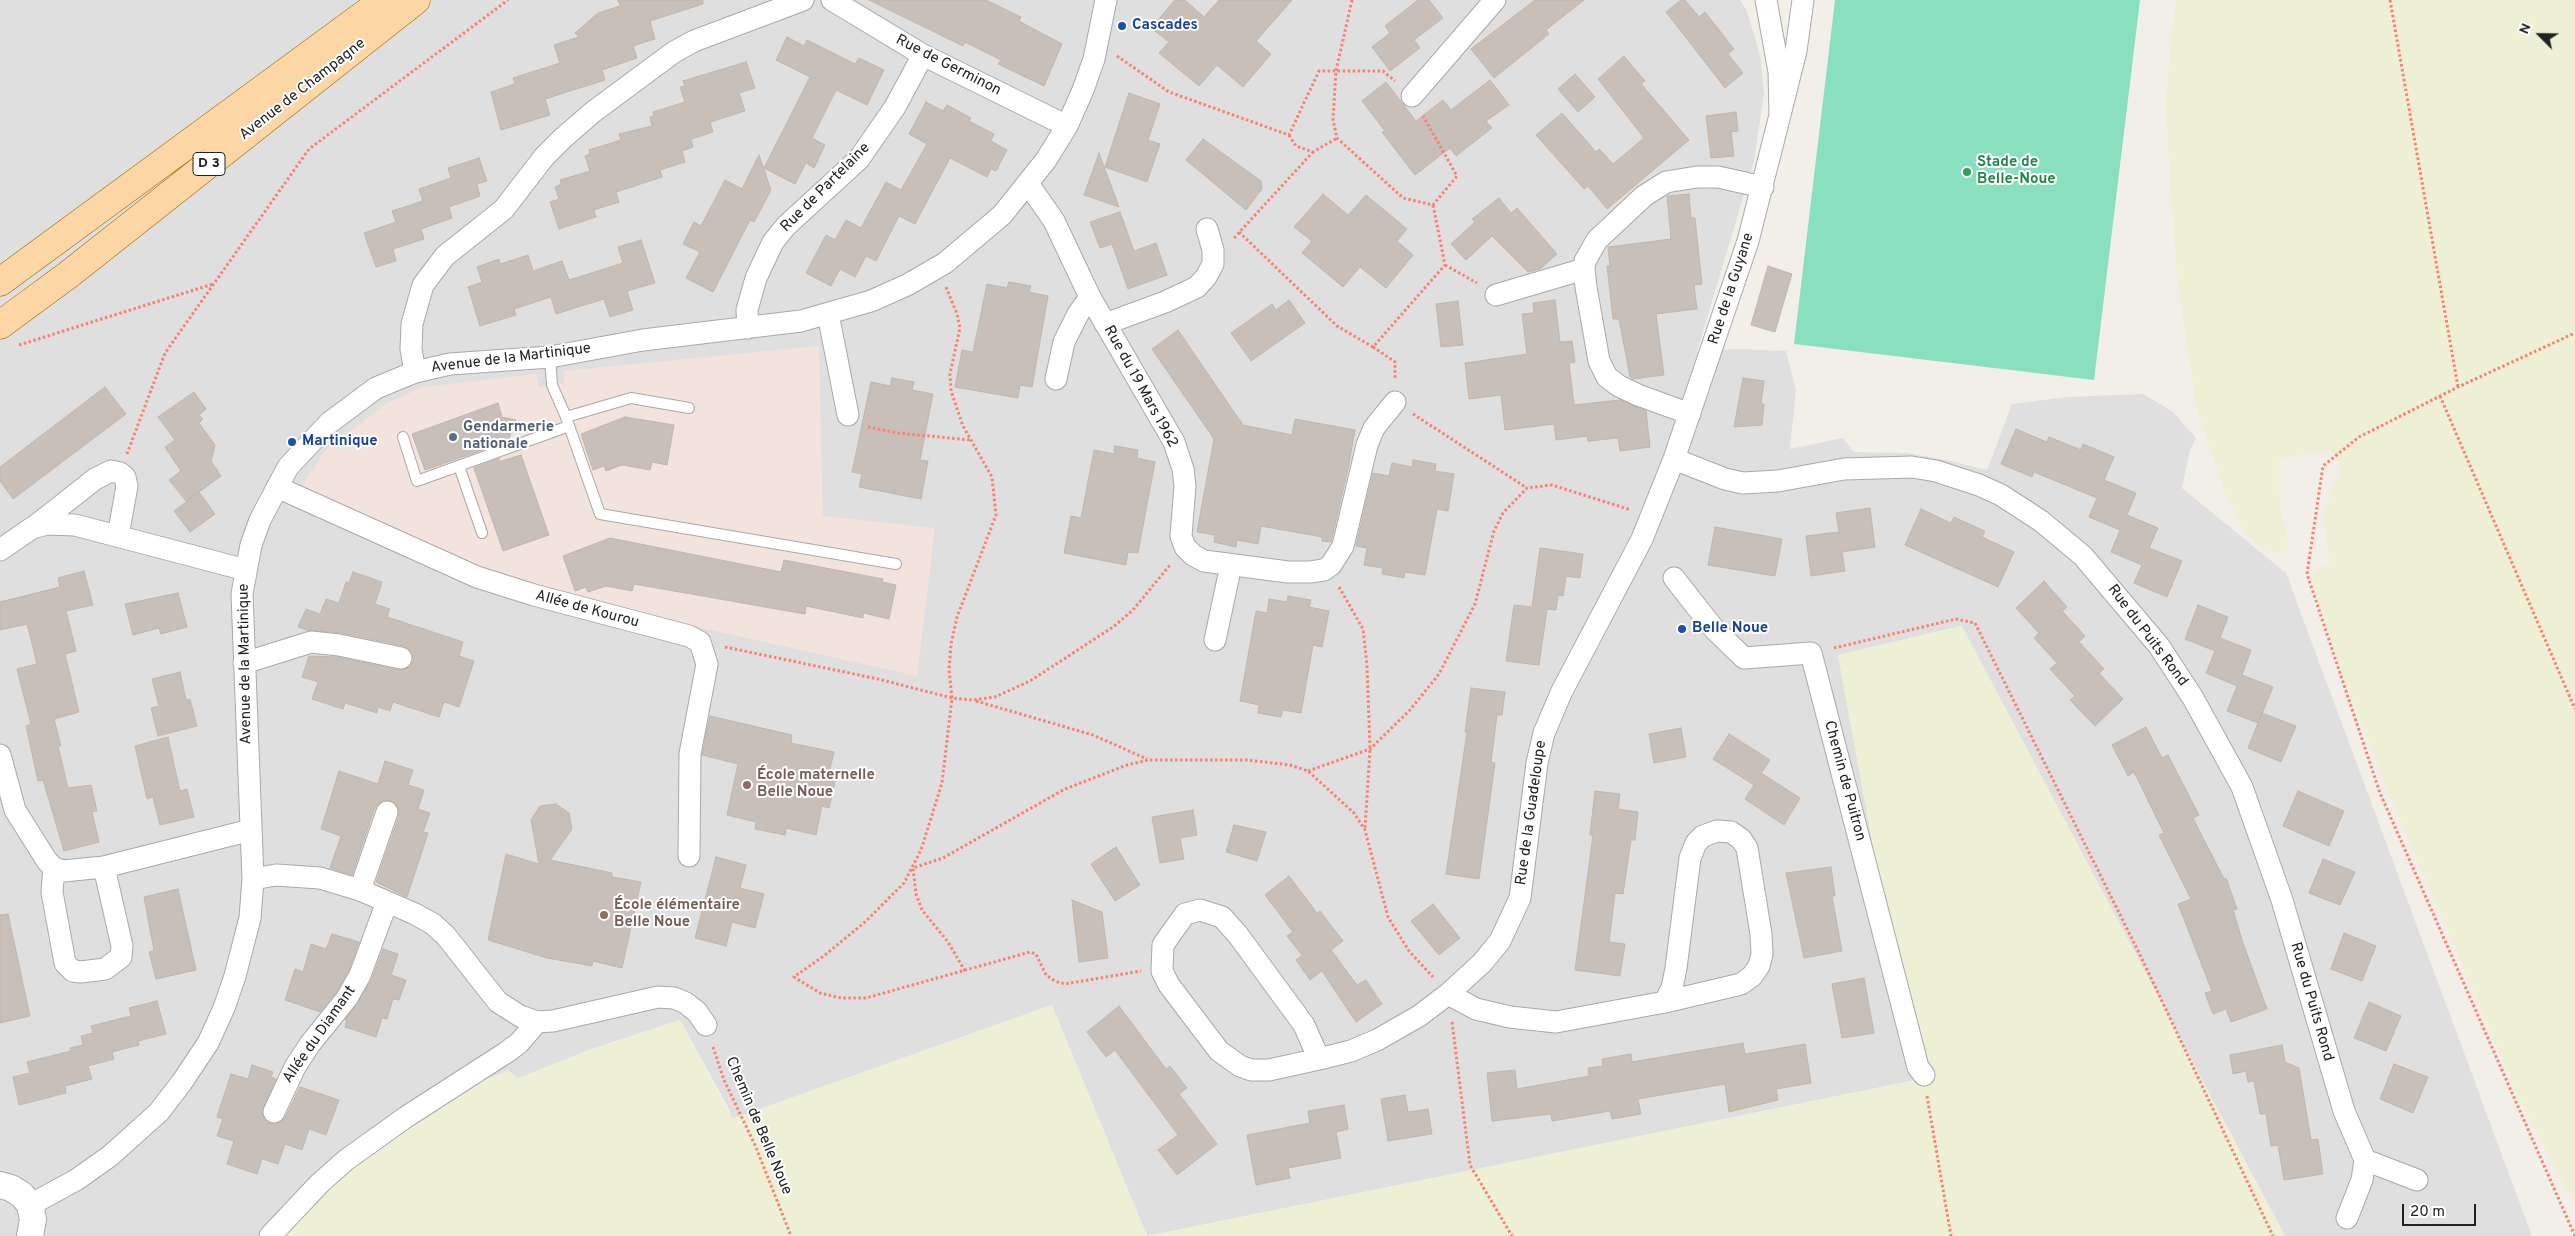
<!DOCTYPE html>
<html>
<head>
<meta charset="utf-8">
<style>
	body { margin:0 }
	#map { position:relative; width:2575px; height:1236px; overflow:hidden; background:#f2efe9; font-family:Overpass,sans-serif }
	canvas { display:block }
	.north { position:absolute; left:2515px; top:10px; width:50px; height:50px; -webkit-text-stroke:4px #fff; paint-order:stroke; rotate:293deg; font-size:14px; font-weight:700; line-height:20px; text-align:center; color:#222 }
	.north::after { content:''; display:block; margin:auto; width:18px; height:22px; background:#222; clip-path:polygon(50% 0,100% 100%,50% 72%,0 100%) }
	.scale { position:absolute; left:2402px; top:1204px; width:74px; height:22px; box-sizing:border-box; border:2px solid #222; border-top:0; padding-left:6px; font-size:15px; line-height:18px; white-space:nowrap; color:#222; -webkit-text-stroke:4px #fff; paint-order:stroke }
</style>
</head>
<body>
<div id="map">
<canvas width="2575" height="1236"></canvas>
<div class="north">N</div>
<div class="scale">20 m</div>
</div>
<script>
const context = document.querySelector('canvas').getContext('2d');
context.lineJoin = 'round';
function fillPath(path, color) { context.fillStyle = color; context.fill(path, 'evenodd'); }
const poly = rows => new Path2D(rows.map(r => 'M' + r).join(''));
function strokePath(path, color, width, dash) { context.strokeStyle = color; context.lineWidth = width; context.lineCap = dash ? 'butt' : 'round'; context.setLineDash(dash || []); context.stroke(path); }
function drawText(font, color, halo, rows, align = 'center') {
  context.font = font + ' Overpass,sans-serif'; context.lineWidth = 4; context.setLineDash([]); context.textBaseline = 'middle'; context.strokeStyle = halo; context.fillStyle = color; for (const [text, x, y, turn = 0] of rows) {
    context.save(); context.translate(x, y); context.rotate((+turn || 0) * Math.PI / 180); context.textAlign = isNaN(turn) ? turn : align; if (halo) context.strokeText(text, 0, 0); context.fillText(text, 0, 0); context.restore();
  }
}
const residential = poly([
	[0,0,1740,0,1747,11,1760,55,1764,93,1754,161,1697,352,1736,349,1786,351,1796,390,1790,449,1843,438,1854,452,1907,453,1946,460,1987,470,2012,404,2066,397,2143,394,2172,411,2196,438,2190,450,2182,488,2286,573,2532,1236,2285,1236,1961,626,1838,655,1916,1080,1147,1236,1052,1005,732,1119,728,1107,680,1020,589,1050,518,1079,283,1236,0,1236]
]);
const military = poly([
	[819,346,823,516,935,528,917,676,576,600,466,565,300,488,325,451,387,403,423,387,536,374,539,387,564,383,564,371]
]);
const farmland = poly([
	[2176,0,2575,0,2575,1204,2518,1097,2390,797,2344,679,2313,588,2313,572,2329,562,2323,512,2334,483,2342,470,2330,451,2279,459,2280,504,2289,546,2284,552,2270,552,2254,543,2244,530,2225,493,2197,411,2177,278,2165,104],
	[1962,626,2285,1236,283,1236,332,1182,397,1132,468,1087,508,1070,518,1078,589,1050,680,1020,732,1119,1052,1005,1147,1236,1916,1080,1838,655]
]);
const pitch = poly([
	[1835,0,2140,0,2094,380,1794,344]
]);
const building = poly([
	[618,0,703,0,703,4,650,21,655,39,633,46,637,58,602,70,605,80,545,99,550,115,501,130,491,92,515,84,513,78,560,63,554,45,579,37,575,33,598,13,620,6,618,0],
	[869,0,986,0,1021,17,1019,21,1062,44,1044,86,998,64,1001,60,965,42,963,46,869,0],
	[1175,0,1185,0,1204,17,1219,0,1292,0,1256,41,1271,54,1243,87,1217,65,1199,86,1159,53,1169,42,1151,28,1175,0],
	[1418,0,1429,0,1443,18,1414,40,1420,48,1390,71,1372,47,1390,33,1385,26,1418,0],
	[1535,0,1584,0,1546,30,1549,34,1494,78,1471,49,1535,0],
	[1681,0,1685,0,1699,17,1705,12,1734,49,1728,54,1743,73,1725,88,1666,12,1681,0],
	[787,37,804,46,807,40,855,64,859,58,884,70,867,105,836,90,812,138,825,145,814,168,806,163,795,184,764,168,810,77,776,60,787,37],
	[1624,56,1645,81,1641,84,1689,140,1607,209,1588,186,1584,189,1536,135,1562,113,1596,152,1599,149,1613,164,1644,138,1598,79,1624,56],
	[746,62,755,88,739,93,745,111,710,122,713,132,691,139,693,147,682,151,685,162,660,170,662,177,616,192,619,202,594,210,596,217,559,229,550,202,559,199,555,187,561,184,560,180,590,171,585,156,590,154,589,150,621,140,619,134,652,126,650,117,654,116,653,112,685,102,680,87,685,86,683,81,746,62],
	[1575,74,1595,97,1578,112,1558,89,1575,74],
	[1490,80,1509,105,1486,121,1492,128,1456,156,1450,148,1415,175,1382,132,1385,131,1362,101,1386,82,1416,121,1443,100,1451,110,1490,80],
	[1129,93,1160,104,1148,140,1160,144,1147,182,1105,167,1129,93],
	[926,102,943,111,947,105,971,118,969,121,994,134,991,141,1007,150,996,171,991,169,987,177,950,158,915,224,899,216,876,261,866,256,855,277,840,269,831,286,806,273,826,235,835,240,846,220,861,228,886,182,901,190,927,144,909,134,926,102],
	[1736,112,1738,131,1731,132,1734,156,1711,158,1706,116,1736,112],
	[1203,139,1261,181,1262,189,1246,210,1186,160,1203,139],
	[1099,153,1119,207,1084,195,1099,153],
	[759,155,771,190,754,222,750,220,713,292,686,278,700,252,683,244,694,222,701,226,725,180,742,189,759,155],
	[479,158,487,181,477,184,480,196,449,207,452,218,421,229,424,239,393,249,396,261,376,267,364,233,396,222,392,211,423,201,419,189,451,178,448,168,479,158],
	[1323,194,1348,215,1366,195,1407,229,1397,241,1413,255,1386,288,1360,267,1343,287,1302,253,1312,241,1294,227,1323,194],
	[1689,194,1691,218,1695,218,1702,284,1694,285,1697,309,1656,314,1664,375,1633,379,1630,377,1619,319,1613,319,1607,266,1610,266,1608,247,1671,239,1667,196,1689,194],
	[1499,198,1511,213,1517,208,1557,254,1540,269,1528,272,1492,236,1466,260,1451,244,1475,222,1472,219,1499,198],
	[1120,212,1134,251,1156,243,1167,275,1128,289,1112,244,1100,248,1090,222,1120,212],
	[641,240,655,283,627,291,633,310,610,317,604,299,556,314,551,297,514,309,516,315,480,326,468,287,482,282,477,267,499,259,500,264,528,255,533,271,562,261,569,280,623,263,618,247,641,240],
	[1768,266,1792,274,1775,332,1751,325,1768,266],
	[1009,282,1031,286,1029,292,1048,296,1032,387,1020,385,1018,398,955,387,962,350,973,352,987,284,1007,288,1009,282],
	[1289,300,1305,323,1251,361,1231,333,1272,304,1276,310,1289,300],
	[1555,300,1560,342,1572,341,1575,362,1569,363,1574,405,1620,400,1646,411,1650,447,1620,451,1618,438,1588,441,1587,436,1556,440,1554,424,1505,430,1501,395,1469,399,1465,363,1527,354,1522,314,1534,313,1533,303,1555,300],
	[1458,301,1463,345,1441,347,1436,304,1458,301],
	[1178,330,1243,425,1292,435,1295,419,1355,430,1348,469,1331,542,1322,541,1322,537,1261,526,1258,544,1237,540,1236,547,1214,542,1215,535,1197,532,1214,439,1152,349,1178,330],
	[892,378,914,382,912,390,933,394,920,460,928,461,921,499,859,487,862,474,852,472,871,382,890,386,892,378],
	[1743,378,1764,381,1761,404,1764,404,1762,425,1734,427,1743,378],
	[105,387,126,414,13,499,0,481,0,467,105,387],
	[194,392,206,409,199,415,203,419,199,423,215,445,211,461,221,476,199,492,215,514,190,532,174,511,198,493,186,501,169,480,181,471,165,447,175,440,158,417,194,392],
	[498,403,502,417,516,420,508,441,425,470,412,434,498,403],
	[625,417,674,425,667,465,652,462,650,470,622,465,606,471,604,466,593,470,581,434,625,417],
	[2016,429,2047,442,2049,437,2081,450,2083,444,2114,457,2104,480,2136,493,2127,515,2158,528,2149,548,2182,561,2167,597,2134,583,2142,565,2111,552,2120,530,2089,517,2097,498,2034,472,2032,477,2001,464,2016,429],
	[1115,446,1138,450,1137,458,1155,462,1138,553,1128,552,1126,565,1064,553,1071,516,1081,518,1094,450,1114,454,1115,446],
	[521,455,549,535,503,551,474,468,500,458,498,462,521,455],
	[1413,460,1436,464,1435,471,1454,474,1448,511,1437,509,1425,575,1405,572,1404,578,1382,574,1383,568,1364,565,1367,548,1356,546,1373,473,1389,476,1392,463,1412,467,1413,460],
	[1870,508,1875,547,1842,552,1845,571,1811,576,1806,536,1839,532,1836,513,1870,508],
	[1921,509,1951,523,1954,517,1969,524,1985,531,1982,537,2014,552,1998,587,1905,545,1921,509],
	[1715,527,1782,539,1775,576,1708,565,1715,527],
	[610,538,781,572,784,560,883,579,882,582,896,585,889,619,863,613,863,618,806,606,805,614,634,584,632,591,606,586,588,592,586,587,575,591,563,556,610,538],
	[1540,548,1583,554,1580,578,1566,576,1563,596,1558,595,1556,610,1547,609,1539,665,1506,661,1514,605,1532,607,1540,548],
	[84,571,93,605,66,611,76,651,65,654,79,712,54,719,61,746,58,746,68,788,91,785,97,811,92,812,99,842,64,851,43,780,38,781,26,726,31,724,17,669,37,664,27,624,0,630,0,602,60,587,58,578,84,571],
	[353,572,382,582,375,604,390,609,387,617,463,642,459,656,474,661,459,707,444,702,439,717,393,702,390,711,378,707,377,713,345,703,343,709,312,699,318,682,302,677,309,656,337,657,399,670,410,667,413,661,413,654,404,646,342,633,307,630,298,627,306,609,320,614,326,599,339,603,346,582,349,583,353,572],
	[2044,581,2067,607,2062,611,2085,636,2079,642,2104,669,2099,673,2123,699,2095,726,2070,700,2075,696,2050,669,2057,663,2034,638,2039,633,2016,608,2044,581],
	[178,593,187,627,161,634,159,628,133,635,125,604,178,593],
	[1288,596,1311,600,1309,607,1329,611,1322,647,1313,645,1301,713,1283,710,1281,717,1258,713,1259,705,1240,701,1256,611,1267,613,1269,599,1287,602,1288,596],
	[2198,605,2228,617,2220,638,2251,650,2242,675,2273,687,2258,723,2227,711,2237,686,2206,673,2215,651,2185,639,2198,605],
	[180,672,186,700,190,699,197,726,158,736,151,708,159,706,152,679,180,672],
	[1471,688,1505,692,1502,715,1497,715,1491,762,1495,763,1479,879,1446,874,1467,732,1465,732,1471,688],
	[2262,713,2296,726,2281,762,2248,748,2262,713],
	[710,716,792,735,791,743,834,752,827,781,835,782,829,808,822,806,816,835,786,828,785,835,755,829,756,822,727,815,738,764,702,755,710,716],
	[2146,727,2162,758,2168,755,2199,815,2193,818,2224,879,2226,878,2237,909,2233,910,2243,943,2267,1009,2231,1022,2226,1009,2213,1014,2205,993,2212,991,2178,904,2191,899,2159,835,2164,833,2134,772,2128,776,2112,745,2146,727],
	[1681,728,1686,757,1654,763,1649,734,1681,728],
	[1729,734,1770,760,1760,775,1761,773,1800,798,1784,825,1745,799,1754,785,1713,759,1729,734],
	[168,737,180,791,187,789,194,817,160,825,153,797,147,799,135,746,168,737],
	[385,761,413,770,408,785,424,790,418,809,430,813,423,832,428,833,407,897,376,882,399,816,396,803,384,800,375,807,352,875,330,868,341,836,321,829,339,771,378,784,385,761],
	[1595,791,1620,794,1618,809,1638,812,1635,840,1631,840,1623,894,1615,893,1609,942,1625,944,1620,976,1575,970,1593,835,1590,835,1595,791],
	[2298,791,2344,811,2329,846,2283,826,2298,791],
	[556,804,569,813,572,829,550,860,612,873,612,877,641,882,622,968,593,961,592,966,547,958,488,940,506,854,539,864,531,820,540,806,556,804],
	[1193,810,1197,835,1180,838,1184,859,1160,863,1152,817,1193,810],
	[1234,825,1266,832,1257,861,1226,852,1234,825],
	[1116,847,1140,885,1115,901,1091,864,1116,847],
	[716,857,746,865,740,888,764,894,755,928,732,922,726,946,695,938,716,857],
	[2323,859,2355,872,2340,905,2309,893,2323,859],
	[1831,867,1835,896,1832,896,1842,951,1804,958,1786,873,1831,867],
	[1289,876,1317,913,1320,911,1343,941,1331,950,1357,985,1366,980,1382,1004,1356,1022,1322,971,1310,980,1296,960,1302,955,1287,936,1293,932,1265,895,1289,876],
	[178,889,196,970,156,979,149,952,154,951,144,897,178,889],
	[1072,900,1102,912,1108,958,1079,962,1072,900],
	[1433,904,1460,938,1439,955,1411,921,1433,904],
	[8,914,30,1016,0,1023,0,915,8,914],
	[2344,933,2376,946,2362,981,2331,969,2344,933],
	[332,934,359,942,349,970,337,991,320,1012,285,1000,295,969,303,972,311,944,326,949,332,934],
	[383,949,398,954,391,975,406,980,399,1000,393,999,387,1019,382,1018,376,1037,345,1027,347,1020,345,1020,371,981,383,949],
	[1864,978,1874,1033,1842,1038,1832,984,1864,978],
	[157,1001,166,1034,138,1041,139,1045,112,1052,114,1059,88,1066,92,1079,65,1086,66,1093,19,1105,13,1077,30,1073,27,1062,71,1051,70,1048,83,1045,81,1036,93,1033,91,1026,131,1016,129,1008,157,1001],
	[2369,1002,2401,1016,2386,1051,2354,1038,2369,1002],
	[1119,1006,1166,1069,1170,1066,1187,1088,1179,1094,1217,1144,1177,1175,1158,1150,1178,1135,1115,1050,1106,1057,1087,1032,1119,1006],
	[1743,1043,1745,1054,1805,1044,1811,1083,1776,1089,1778,1100,1729,1112,1725,1084,1638,1099,1641,1114,1612,1119,1610,1111,1552,1121,1551,1114,1492,1121,1487,1073,1515,1070,1517,1089,1589,1076,1588,1068,1603,1066,1602,1059,1631,1054,1632,1062,1743,1043],
	[2282,1045,2285,1062,2299,1068,2311,1140,2318,1139,2323,1174,2284,1180,2278,1145,2271,1146,2266,1114,2260,1114,2254,1081,2248,1082,2246,1071,2233,1074,2230,1055,2282,1045],
	[2394,1064,2428,1077,2413,1113,2380,1099,2394,1064],
	[252,1065,273,1072,271,1077,276,1079,262,1113,264,1120,269,1123,276,1124,285,1118,300,1087,339,1100,326,1135,309,1129,302,1150,285,1144,278,1164,262,1159,257,1174,227,1164,234,1141,217,1136,223,1119,217,1117,231,1074,248,1079,252,1065],
	[1405,1095,1408,1112,1428,1109,1432,1134,1388,1141,1381,1099,1405,1095],
	[1344,1105,1348,1129,1336,1132,1341,1158,1288,1168,1290,1178,1256,1185,1247,1135,1310,1123,1308,1111,1344,1105]
]);
const path = poly([
	[1352,0,1336,71,1333,120,1337,138,1403,198,1433,205,1457,176,1423,116],
	[2390,0,2458,387],
	[1117,56,1169,92,1289,135,1319,71,1383,71,1395,81],
	[1289,135,1296,146,1313,152,1337,138],
	[1239,232,1337,326,1373,347,1445,265,1433,205],
	[1234,238,1313,152],
	[1445,265,1477,283],
	[946,287,957,314,960,328,950,374,951,391,963,426,992,477,996,515,957,617,951,644,949,670,952,698,942,783,921,850,904,883,865,922,825,955,794,977,820,993,841,998,866,998,1030,952,1036,954,1046,975,1055,981,1065,984,1141,971],
	[19,345,213,284],
	[1373,347,1395,362,1395,380],
	[2440,396,2575,709],
	[1413,414,1527,488],
	[868,427,897,433,971,440],
	[127,454,165,353,309,149,508,0],
	[1339,587,1363,629,1367,665,1370,749,1365,829],
	[725,647,878,679,952,698,973,700,995,697,1030,681,1113,627,1133,610,1170,565],
	[1834,648,1956,619,1975,623,2143,961,2273,1236],
	[976,701,1093,735,1147,759],
	[1308,771,1370,749,1410,710,1439,674,1475,604,1494,531,1503,513,1527,488,1552,485,1631,510],
	[965,971,948,942,922,910,916,894,913,868,943,858,1065,789,1127,765,1148,760,1247,760,1290,765,1308,771,1354,813,1365,830,1388,917,1409,951,1433,977],
	[1452,1022,1470,1165,1512,1236],
	[713,1047,724,1080,755,1145,791,1236],
	[1927,1096,1951,1236],
	[2575,1236,2380,793,2307,574,2323,466,2359,437,2458,387,2575,333]
]);
const service = poly([
	[550,357,552,385,566,417,600,514,896,564],
	[566,417,631,398,689,408],
	[403,437,417,481,569,426],
	[459,466,482,533]
]);
const minor = poly([
	[832,0,923,55,1067,126],
	[1766,0,1779,72,1780,115,1796,51,1803,0],
	[1412,96,1495,0],
	[1029,185,1054,221,1090,297,1174,442,1183,469,1185,486,1181,536,1185,547,1193,555,1204,561,1288,572,1310,572,1324,570,1331,565,1343,546,1367,445,1374,428,1395,402],
	[1496,295,1584,269],
	[828,314,848,415],
	[1105,324,1165,302,1197,287,1206,277,1213,264,1213,250,1207,229],
	[748,328,747,310,756,278,773,242,786,226,859,159,895,107,923,55],
	[415,372,411,349,412,324,423,285,445,256,504,209,544,157,563,138,593,112,674,52,694,41,803,0],
	[1056,379,1064,342,1078,314,1090,297],
	[1690,414,1638,395,1619,386,1607,377,1599,361,1586,287,1584,269,1585,261,1597,240,1644,196,1666,182,1697,177,1718,177,1763,187],
	[1674,459,1725,479,1743,483,1778,481,1844,469,1912,467,1936,471,1979,485,2001,495,2041,521,2083,556,2159,646,2193,698,2242,787,2282,900,2344,1111,2365,1160,2417,1180],
	[277,487,477,577,534,595,689,636,700,642,707,664,690,754,689,856],
	[34,527,95,479,111,471,120,473,125,477,127,486,118,536],
	[0,550,32,528,47,524,75,525,246,570],
	[1674,578,1714,629,1744,658,1811,653,1918,1067,1924,1075],
	[1215,640,1231,565],
	[244,663,311,642,339,645,401,658],
	[0,755,15,810,47,861,54,868,63,871,104,867,251,830],
	[54,868,52,892,65,963,73,971,81,972,105,969,121,957,122,946,104,867],
	[253,879,276,875,320,878,360,890,415,914,433,924,446,936,498,1002,520,1016,537,1022,553,1021,658,997,674,998,686,1003,697,1012,706,1025],
	[360,890,387,812],
	[1448,994,1476,1009,1510,1017,1556,1022,1665,1002,1741,984,1752,976,1759,966,1762,954,1761,934,1747,848,1741,839,1731,832,1717,831,1703,836,1696,843,1690,858,1676,968,1672,988,1665,1002],
	[1319,1059,1304,1025,1238,935,1222,917,1200,910,1185,914,1163,945,1162,971,1169,985,1219,1051,1240,1066,1251,1070,1269,1070,1319,1059,1351,1051,1377,1040,1419,1016,1448,994,1482,963,1500,941,1520,898,1537,763,1544,733,1562,691,1642,539,1674,459,1748,241,1780,115],
	[274,1112,295,1067,310,1044,347,998,360,975,387,902],
	[30,1205,76,1180,110,1156,159,1112,182,1082,208,1043,224,1008,235,976,250,918,253,879,242,594,251,545,260,520,288,467,329,423,376,388,415,372,450,364,550,357,643,340,801,321,871,301,907,285,945,263,1002,215,1046,160,1067,126,1083,90,1094,59,1106,0],
	[2347,1218,2362,1180,2365,1160],
	[270,1236,320,1183,346,1160,406,1117,507,1052,519,1043,537,1022]
]);
const tertiary = poly([
	[0,1185,11,1188,22,1195,30,1205,33,1219,30,1236]
]);
const primary = poly([
	[0,282,384,0],
	[0,325,68,275,416,0]
]);
const markers = [
	[1122,26,5,"#1a4fb4"],
	[1967,172,5,"#2e9e5b"],
	[453,437,5,"#5c6f8a"],
	[292,442,5,"#1a4fb4"],
	[1682,629,5,"#1a4fb4"],
	[747,785,5,"#8d6e63"],
	[604,915,5,"#8d6e63"]
];
const shields = [
	[209,164,32]
];
const shieldNames = [
	["D 3",209,164]
];
const transitNames = [
	["Cascades",1132,26],
	["Martinique",302,442],
	["Belle Noue",1692,629]
];
const streetNames = [
	["Rue de Germinon",948,66,27],
	["Avenue de Champagne",303,90,-38],
	["Rue de Partelaine",826,188,-45],
	["Rue de la Guyane",1732,289,-72],
	["Avenue de la Martinique",511,359,-7],
	["Rue du 19 Mars 1962",1140,387,61],
	["Allée de Kourou",587,610,15],
	["Rue du Puits Rond",2147,636,53],
	["Avenue de la Martinique",246,664,-91],
	["Chemin de Puitron",1844,781,75],
	["Rue de la Guadeloupe",1532,813,-82],
	["Rue du Puits Rond",2311,1002,74],
	["Allée du Diamant",320,1035,-55],
	["Chemin de Belle Noue",758,1126,67]
];
const leisureNames = [
	["Stade de",1977,163],
	["Belle-Noue",1977,180]
];
const serviceNames = [
	["Gendarmerie",463,428],
	["nationale",463,445]
];
const educationNames = [
	["École maternelle",757,776],
	["Belle Noue",757,793],
	["École élémentaire",614,906],
	["Belle Noue",614,923]
];
fillPath(residential, '#e0dfdf');
fillPath(military, '#f3e3dd');
fillPath(farmland, '#eef0d5');
fillPath(pitch, '#88e0be');
fillPath(building, '#c7bfb8');
strokePath(building, '#c4b6ab', 1);
strokePath(service, '#a9a9a9', 12);
strokePath(minor, '#a9a9a9', 23);
strokePath(tertiary, '#a9a9a9', 28);
strokePath(primary, '#a06b00', 29);
strokePath(path, '#fa8072', 3, [2.5, 2.5]);
strokePath(service, '#fff', 10);
strokePath(minor, '#fff', 21);
strokePath(tertiary, '#fff', 26);
strokePath(primary, '#fcd6a4', 28);
for (const [x, y, r, color] of markers) { const dot = new Path2D(); dot.arc(x, y, r, 0, 2 * Math.PI); context.fillStyle = color; context.fill(dot); strokePath(dot, '#fff', 2); }
for (const [x, y, w] of shields) { const box = new Path2D(); box.roundRect(x - w / 2, y - 11.5, w, 23, 4); context.fillStyle = '#fff'; context.fill(box); strokePath(box, '#222', 1); }
drawText('bold 14px', '#222', null, shieldNames);
drawText('bold 15px', '#164399', '#fff', transitNames, 'left');
drawText('15px', '#222', '#fff', streetNames);
drawText('bold 15px', '#27864d', '#fff', leisureNames, 'left');
drawText('bold 15px', '#4e5e75', '#fff', serviceNames, 'left');
drawText('bold 15px', '#785e54', '#fff', educationNames, 'left');
</script>
</body>
</html>
